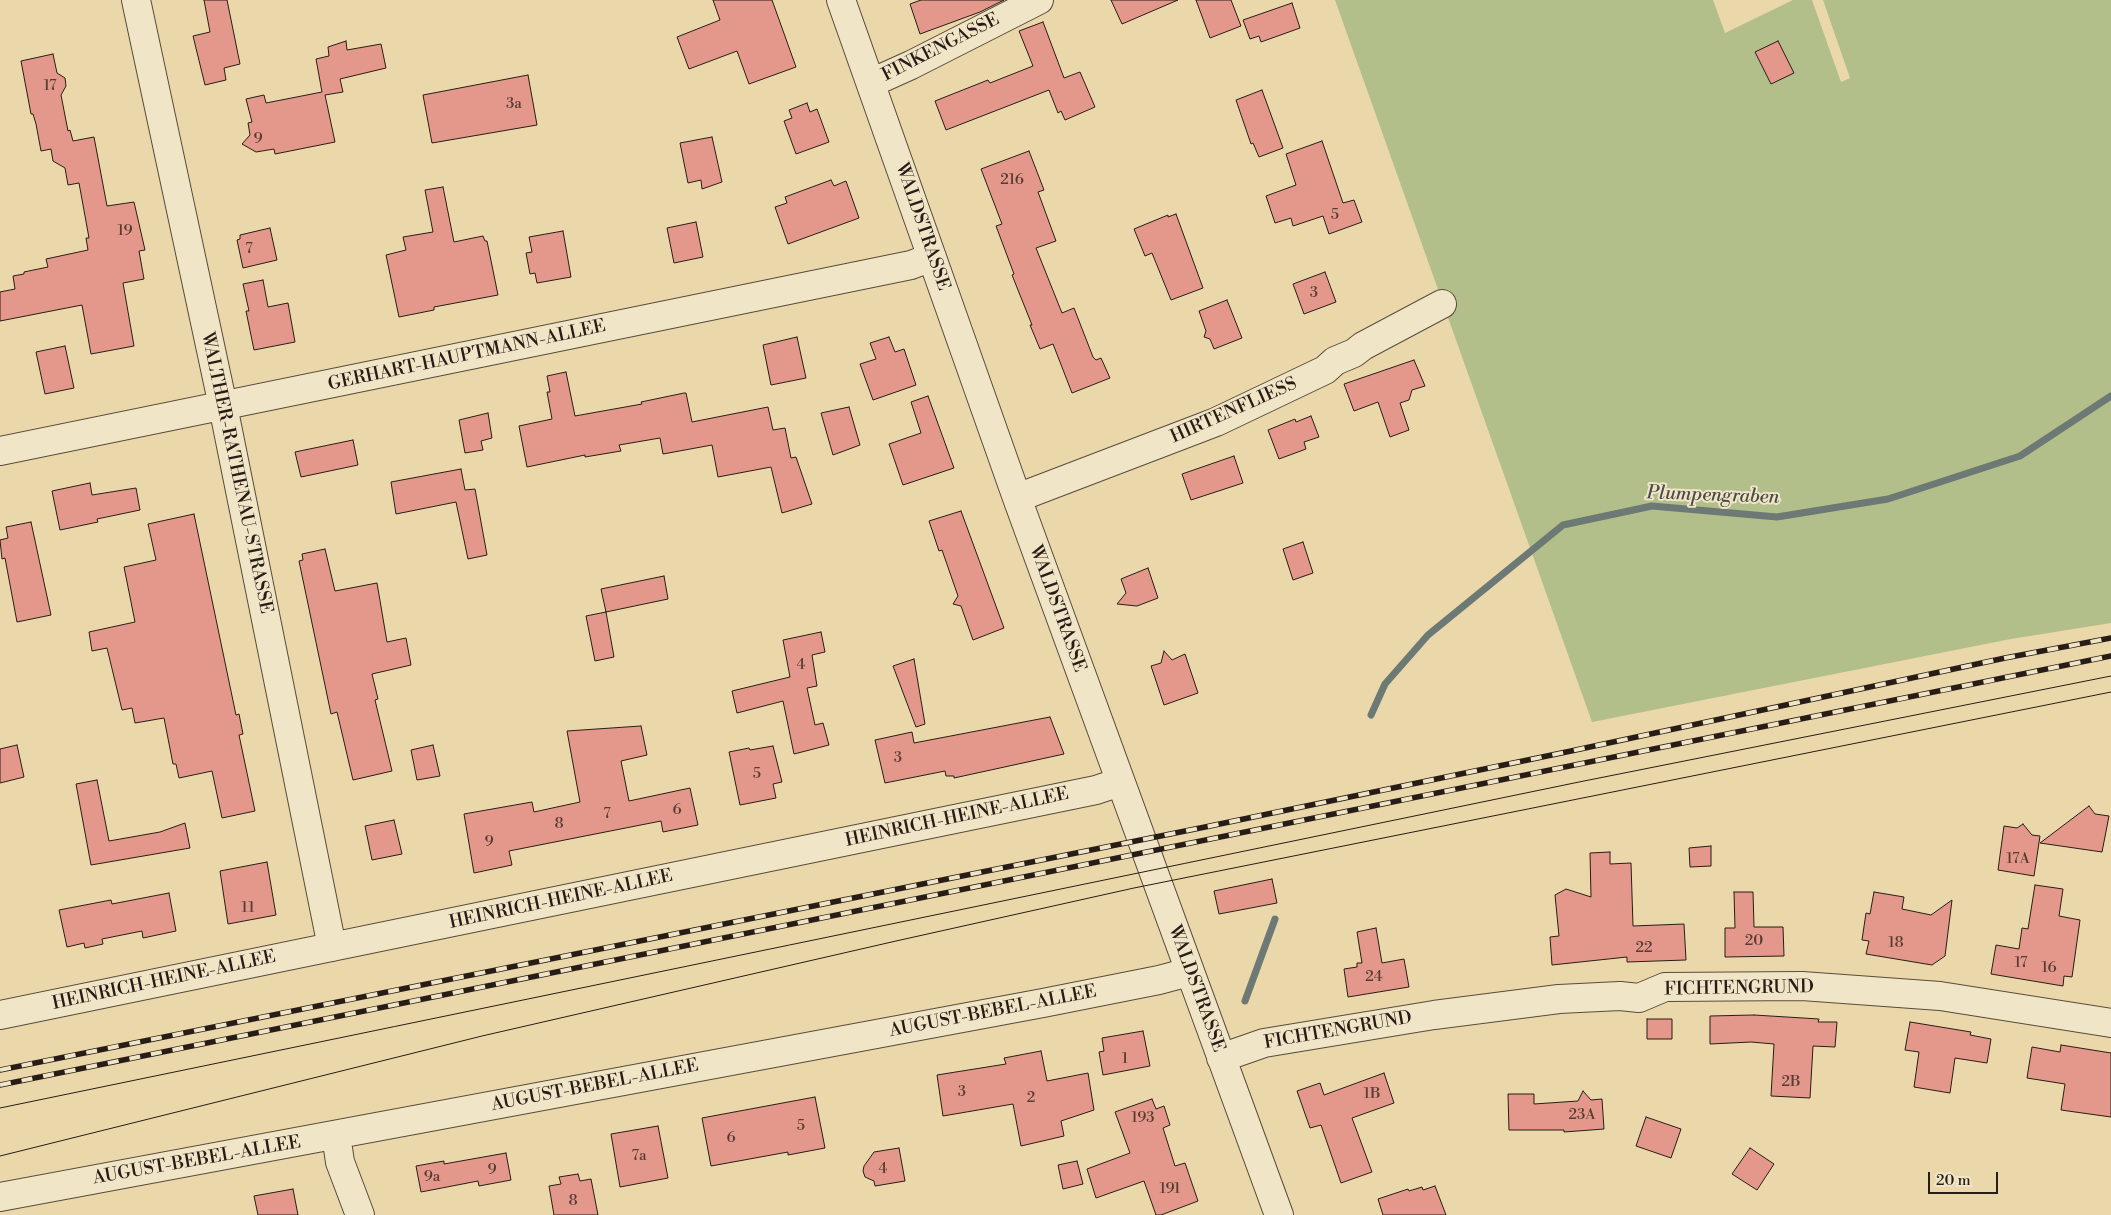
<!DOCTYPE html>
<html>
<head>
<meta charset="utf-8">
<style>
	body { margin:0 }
	#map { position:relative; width:2111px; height:1215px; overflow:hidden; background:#ead7aa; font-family:"Libre Bodoni",serif }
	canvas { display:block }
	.scale { position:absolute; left:1928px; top:1172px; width:70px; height:22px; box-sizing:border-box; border:2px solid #281d16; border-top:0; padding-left:6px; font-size:15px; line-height:18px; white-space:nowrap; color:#281d16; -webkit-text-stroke:4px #f1e5c8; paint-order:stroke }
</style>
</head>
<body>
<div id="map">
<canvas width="2111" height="1215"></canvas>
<div class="scale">20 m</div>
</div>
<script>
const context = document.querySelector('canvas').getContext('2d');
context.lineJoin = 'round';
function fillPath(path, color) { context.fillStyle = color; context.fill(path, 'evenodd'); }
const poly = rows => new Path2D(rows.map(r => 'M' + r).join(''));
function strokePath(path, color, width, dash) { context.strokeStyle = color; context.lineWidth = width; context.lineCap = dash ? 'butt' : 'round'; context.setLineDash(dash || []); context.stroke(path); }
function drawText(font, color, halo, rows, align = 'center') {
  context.font = font + ' "Libre Bodoni",serif'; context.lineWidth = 4; context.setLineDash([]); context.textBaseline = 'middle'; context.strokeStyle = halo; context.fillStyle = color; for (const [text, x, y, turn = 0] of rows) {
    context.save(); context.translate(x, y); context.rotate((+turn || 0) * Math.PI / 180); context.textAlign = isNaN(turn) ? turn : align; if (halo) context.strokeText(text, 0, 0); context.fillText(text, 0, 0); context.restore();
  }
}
const green = poly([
	[1335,0,1713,0,1725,33,1793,0,1812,0,1841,82,1850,78,1823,0,2111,0,2111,623,2011,639,1592,722]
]);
const stream = poly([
	[1371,715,1385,684,1428,635,1563,525,1652,506,1777,517,1888,499,2020,456,2111,396],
	[1245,1001,1275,919]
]);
const building = poly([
	[204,0,227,0,240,64,224,68,226,80,205,85,193,36,210,32,204,0],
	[713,0,772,0,796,67,749,84,737,51,689,69,677,37,720,20,713,0],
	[921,0,1004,0,980,12,920,34,910,4,921,0],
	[1111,0,1178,0,1122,24,1111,0],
	[1196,0,1231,0,1241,26,1210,38,1196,0],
	[1292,3,1300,28,1261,42,1259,36,1250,39,1243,20,1292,3],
	[1043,22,1064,78,1080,72,1095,107,1065,120,1061,111,1058,113,1049,90,946,130,935,101,988,80,990,83,1033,66,1019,31,1043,22],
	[346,41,347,50,381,44,386,68,340,79,343,92,325,95,335,142,275,154,274,149,256,152,242,144,250,135,248,123,252,122,246,99,264,95,266,103,322,92,316,59,329,56,328,47,346,41],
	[1778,41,1794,73,1771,84,1755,52,1778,41],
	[53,54,57,73,65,78,66,86,61,95,68,131,70,130,73,141,94,137,107,206,134,202,145,250,139,251,144,279,123,283,134,346,91,354,82,305,0,321,0,292,15,289,13,276,24,274,24,272,48,267,46,259,88,250,86,238,89,238,79,183,68,185,65,168,53,161,51,149,41,151,36,124,33,114,31,114,21,61,53,54],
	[528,75,537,125,432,143,423,95,528,75],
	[1262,90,1283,148,1259,157,1253,143,1251,144,1236,100,1262,90],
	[807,103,810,112,817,109,829,142,796,154,784,121,792,118,789,110,807,103],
	[712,137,722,182,702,189,701,180,688,183,680,143,712,137],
	[1322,141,1343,203,1354,200,1362,222,1329,234,1323,216,1293,226,1291,218,1275,223,1266,196,1296,185,1286,154,1322,141],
	[1029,151,1044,190,1038,192,1056,241,1036,248,1062,313,1074,308,1093,357,1096,360,1101,358,1110,378,1072,393,1053,344,1040,349,1030,325,1032,325,1012,275,1014,274,996,226,1002,224,981,169,1029,151],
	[831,180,834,186,846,181,859,218,788,244,775,207,787,203,785,197,831,180],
	[443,187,454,242,483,236,485,241,487,241,498,295,434,307,434,310,399,317,386,255,406,250,403,237,433,232,425,190,443,187],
	[1176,214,1203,288,1171,300,1152,253,1145,256,1134,229,1168,215,1168,217,1176,214],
	[696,222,703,257,674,263,667,228,696,222],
	[270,228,277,260,243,268,237,240,240,239,240,235,270,228],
	[563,231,571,277,537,283,535,273,530,274,526,253,532,252,529,237,563,231],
	[1325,272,1336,302,1304,314,1293,284,1325,272],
	[263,280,268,307,288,303,295,342,254,350,246,311,249,311,243,284,263,280],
	[1227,300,1242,338,1214,349,1210,339,1204,337,1206,331,1199,311,1227,300],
	[797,337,806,378,771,385,763,345,797,337],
	[889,337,895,352,904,349,916,385,873,400,860,364,876,359,870,343,889,337],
	[65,346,74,388,45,394,36,352,65,346],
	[1414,360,1425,386,1412,390,1409,400,1400,403,1409,430,1390,437,1378,402,1354,411,1344,384,1414,360],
	[566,372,575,416,642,404,641,402,684,393,686,393,692,422,768,407,773,430,785,428,791,458,796,457,812,504,782,513,771,467,718,477,712,445,663,454,660,438,619,445,621,451,585,457,585,455,527,467,519,426,552,419,547,392,550,392,547,376,566,372],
	[928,396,954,468,903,485,889,444,921,433,911,402,928,396],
	[849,407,860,445,833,455,821,413,849,407],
	[488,413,492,438,481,441,483,450,465,453,459,420,488,413],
	[1311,416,1319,437,1304,442,1306,449,1279,459,1268,430,1295,419,1296,422,1311,416],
	[353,440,358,465,301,477,295,452,353,440],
	[1234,456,1243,483,1191,500,1182,474,1234,456],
	[461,469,465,490,475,489,487,555,468,559,456,502,396,514,391,482,461,469],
	[90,483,92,495,136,488,140,510,97,519,98,522,60,530,52,491,90,483],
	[961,511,1004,628,973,640,961,606,953,604,958,596,942,550,939,551,929,521,961,511],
	[194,514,236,715,239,714,243,734,239,735,255,811,222,818,212,771,179,778,176,764,173,764,164,718,135,723,132,708,122,710,107,648,92,651,89,632,135,622,124,567,156,560,148,524,194,514],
	[31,522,51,615,17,622,5,558,2,559,0,540,8,538,6,527,31,522],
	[1303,542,1313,573,1293,580,1283,549,1303,542],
	[325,549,335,591,377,583,387,642,406,638,411,665,372,674,378,699,375,700,392,771,353,780,337,712,331,714,299,561,303,560,302,554,325,549],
	[1148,568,1158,598,1137,606,1117,604,1126,593,1121,579,1148,568],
	[664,576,668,599,606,612,601,589,664,576],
	[606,612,614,657,595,661,586,616,606,612],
	[821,632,825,652,812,655,817,686,807,688,815,725,823,723,829,745,794,754,783,701,737,713,732,691,790,677,783,640,821,632],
	[1164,651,1172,660,1185,654,1198,693,1164,705,1151,666,1161,663,1164,651],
	[914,659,925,724,916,727,893,666,914,659],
	[1050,717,1064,754,954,778,954,776,946,776,945,771,885,783,875,740,912,732,914,743,1050,717],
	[641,726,647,755,621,761,629,801,690,788,698,825,663,832,661,821,509,851,512,865,474,873,464,814,532,802,534,812,580,802,567,731,641,726],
	[17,745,24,777,0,783,0,749,17,745],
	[433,745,440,776,417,780,411,750,433,745],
	[773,746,782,782,773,784,776,798,740,805,729,752,749,748,750,750,773,746],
	[97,780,109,841,160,832,185,823,190,848,91,865,76,784,97,780],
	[2089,806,2095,814,2109,816,2102,852,2040,843,2089,806],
	[394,820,402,854,372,860,365,826,394,820],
	[2023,824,2032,835,2040,836,2034,876,1998,870,2004,826,2017,828,2023,824],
	[1711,846,1711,866,1690,867,1689,848,1711,846],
	[1610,852,1610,864,1631,863,1633,926,1684,924,1686,960,1627,962,1627,957,1552,965,1550,937,1559,936,1555,895,1566,889,1591,897,1590,853,1610,852],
	[267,862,276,915,228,924,220,871,267,862],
	[1272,879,1277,903,1219,914,1214,891,1272,879],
	[2035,885,2063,889,2059,916,2080,920,2072,977,2064,976,2063,986,1991,974,1996,945,2019,949,2022,928,2028,929,2035,885],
	[1734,892,1753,892,1754,927,1783,927,1784,956,1725,957,1725,928,1735,928,1734,892],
	[1874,892,1904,897,1902,909,1931,915,1952,900,1945,956,1932,965,1866,954,1869,941,1862,940,1866,913,1870,914,1874,892],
	[169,893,176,931,143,938,142,931,102,939,103,944,85,948,84,943,67,947,59,910,111,900,112,904,169,893],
	[1376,928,1382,963,1404,959,1409,987,1348,997,1344,969,1357,967,1357,963,1362,963,1357,932,1376,928],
	[1754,1015,1819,1019,1818,1022,1837,1022,1835,1047,1813,1046,1810,1098,1771,1096,1774,1044,1751,1042,1710,1044,1710,1016,1754,1015],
	[1647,1019,1672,1019,1672,1039,1647,1039,1647,1019],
	[1910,1022,1971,1032,1970,1035,1991,1039,1987,1063,1955,1058,1950,1093,1914,1087,1919,1052,1905,1050,1910,1022],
	[1143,1031,1150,1066,1103,1075,1099,1052,1104,1051,1102,1038,1143,1031],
	[2061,1045,2111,1053,2111,1117,2061,1110,2065,1084,2027,1078,2032,1047,2060,1052,2061,1045],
	[1041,1051,1047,1081,1088,1073,1094,1110,1061,1121,1064,1136,1021,1146,1013,1104,943,1116,937,1075,1006,1064,1004,1058,1041,1051],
	[1384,1073,1394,1103,1352,1118,1372,1172,1341,1183,1321,1125,1310,1128,1297,1091,1320,1083,1324,1095,1384,1073],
	[1583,1091,1591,1100,1602,1099,1604,1129,1564,1132,1564,1130,1509,1130,1508,1094,1534,1094,1534,1104,1578,1101,1583,1091],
	[815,1097,825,1148,788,1155,788,1152,711,1166,702,1118,815,1097],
	[1152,1099,1156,1109,1164,1106,1170,1125,1163,1128,1175,1166,1185,1163,1198,1201,1161,1215,1156,1215,1144,1181,1096,1198,1087,1169,1130,1153,1115,1112,1152,1099],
	[1646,1117,1681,1129,1671,1158,1636,1146,1646,1117],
	[658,1126,668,1178,620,1187,611,1134,658,1126],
	[899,1148,905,1181,875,1186,874,1181,865,1177,863,1171,864,1166,874,1152,899,1148],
	[1750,1148,1774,1164,1757,1190,1732,1174,1750,1148],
	[506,1153,511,1180,479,1186,478,1181,421,1192,416,1166,444,1161,444,1164,506,1153],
	[1077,1161,1083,1184,1063,1189,1058,1165,1077,1161],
	[578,1174,580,1181,591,1179,598,1215,554,1215,549,1186,561,1184,559,1177,578,1174],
	[1435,1186,1446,1215,1383,1215,1378,1199,1408,1189,1409,1191,1422,1187,1423,1190,1435,1186],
	[293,1189,298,1215,258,1215,254,1196,293,1189]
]);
const minor = poly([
	[136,0,223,406,332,947],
	[841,0,1017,498,1279,1215],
	[871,83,911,65,1039,0],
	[0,451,911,265,932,257],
	[1017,498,1216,422,1325,370,1335,361,1354,353,1363,346,1442,304],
	[0,1015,1096,790,1120,782],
	[1221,1058,1264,1043,1434,1015,1559,999,1620,996,1639,998,1665,987,1802,986,1940,996,2111,1023],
	[336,1135,340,1162,360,1215],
	[0,1197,1043,1003,1159,980,1189,972]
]);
const tram = poly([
	[0,1108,1579,782,2111,676],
	[0,1156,482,1036,896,941,1134,888,2111,692]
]);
const rail = poly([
	[0,1070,1210,826,1571,751,2005,658,2111,638],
	[0,1085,2111,656]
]);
const numberNames = [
	["17",50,86],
	["3a",514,104],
	["9",258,139],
	["216",1012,180],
	["5",1335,215],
	["19",125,231],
	["7",249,249],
	["3",1314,293],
	["4",801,665],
	["3",898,758],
	["5",757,774],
	["6",677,810],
	["7",607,814],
	["8",559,824],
	["9",489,842],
	["17A",2018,859],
	["11",248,908],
	["20",1754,941],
	["18",1896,943],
	["22",1644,948],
	["17",2021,963],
	["16",2049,968],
	["24",1374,977],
	["1",1125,1059],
	["2B",1791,1082],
	["3",962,1092],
	["1B",1372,1094],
	["2",1031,1098],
	["23A",1582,1115],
	["193",1143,1118],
	["5",801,1126],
	["6",731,1138],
	["7a",639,1156],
	["4",883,1169],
	["9",492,1170],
	["9a",432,1177],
	["191",1170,1189],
	["8",573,1201]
];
const streetNames = [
	["FINKENGASSE",941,48,-27],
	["WALDSTRASSE",922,227,71],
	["GERHART-HAUPTMANN-ALLEE",467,356,-12],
	["HIRTENFLIESS",1234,411,-24],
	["WALTHER-RATHENAU-STRASSE",236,473,78],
	["WALDSTRASSE",1057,609,70],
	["HEINRICH-HEINE-ALLEE",957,818,-12],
	["HEINRICH-HEINE-ALLEE",561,900,-12],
	["HEINRICH-HEINE-ALLEE",164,981,-12],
	["WALDSTRASSE",1196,989,70],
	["FICHTENGRUND",1739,989,-1],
	["AUGUST-BEBEL-ALLEE",993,1012,-11],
	["FICHTENGRUND",1338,1031,-10],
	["AUGUST-BEBEL-ALLEE",595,1086,-11],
	["AUGUST-BEBEL-ALLEE",197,1161,-10]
];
const waterNames = [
	["Plumpengraben",1713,496,2]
];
fillPath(green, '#b3bf8b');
strokePath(stream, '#6d7974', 7);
fillPath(building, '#e3988b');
strokePath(building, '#281d16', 1);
strokePath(minor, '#584c3b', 30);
strokePath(minor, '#f1e5c8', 28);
strokePath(tram, '#281d16', 1);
strokePath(rail, '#281d16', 5.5);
strokePath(rail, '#f1e5c8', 4, [11]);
drawText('15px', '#573c33', null, numberNames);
drawText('18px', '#281d16', '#f1e5c8', streetNames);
drawText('italic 19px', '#4a4b45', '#f1e5c8', waterNames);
</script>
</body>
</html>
